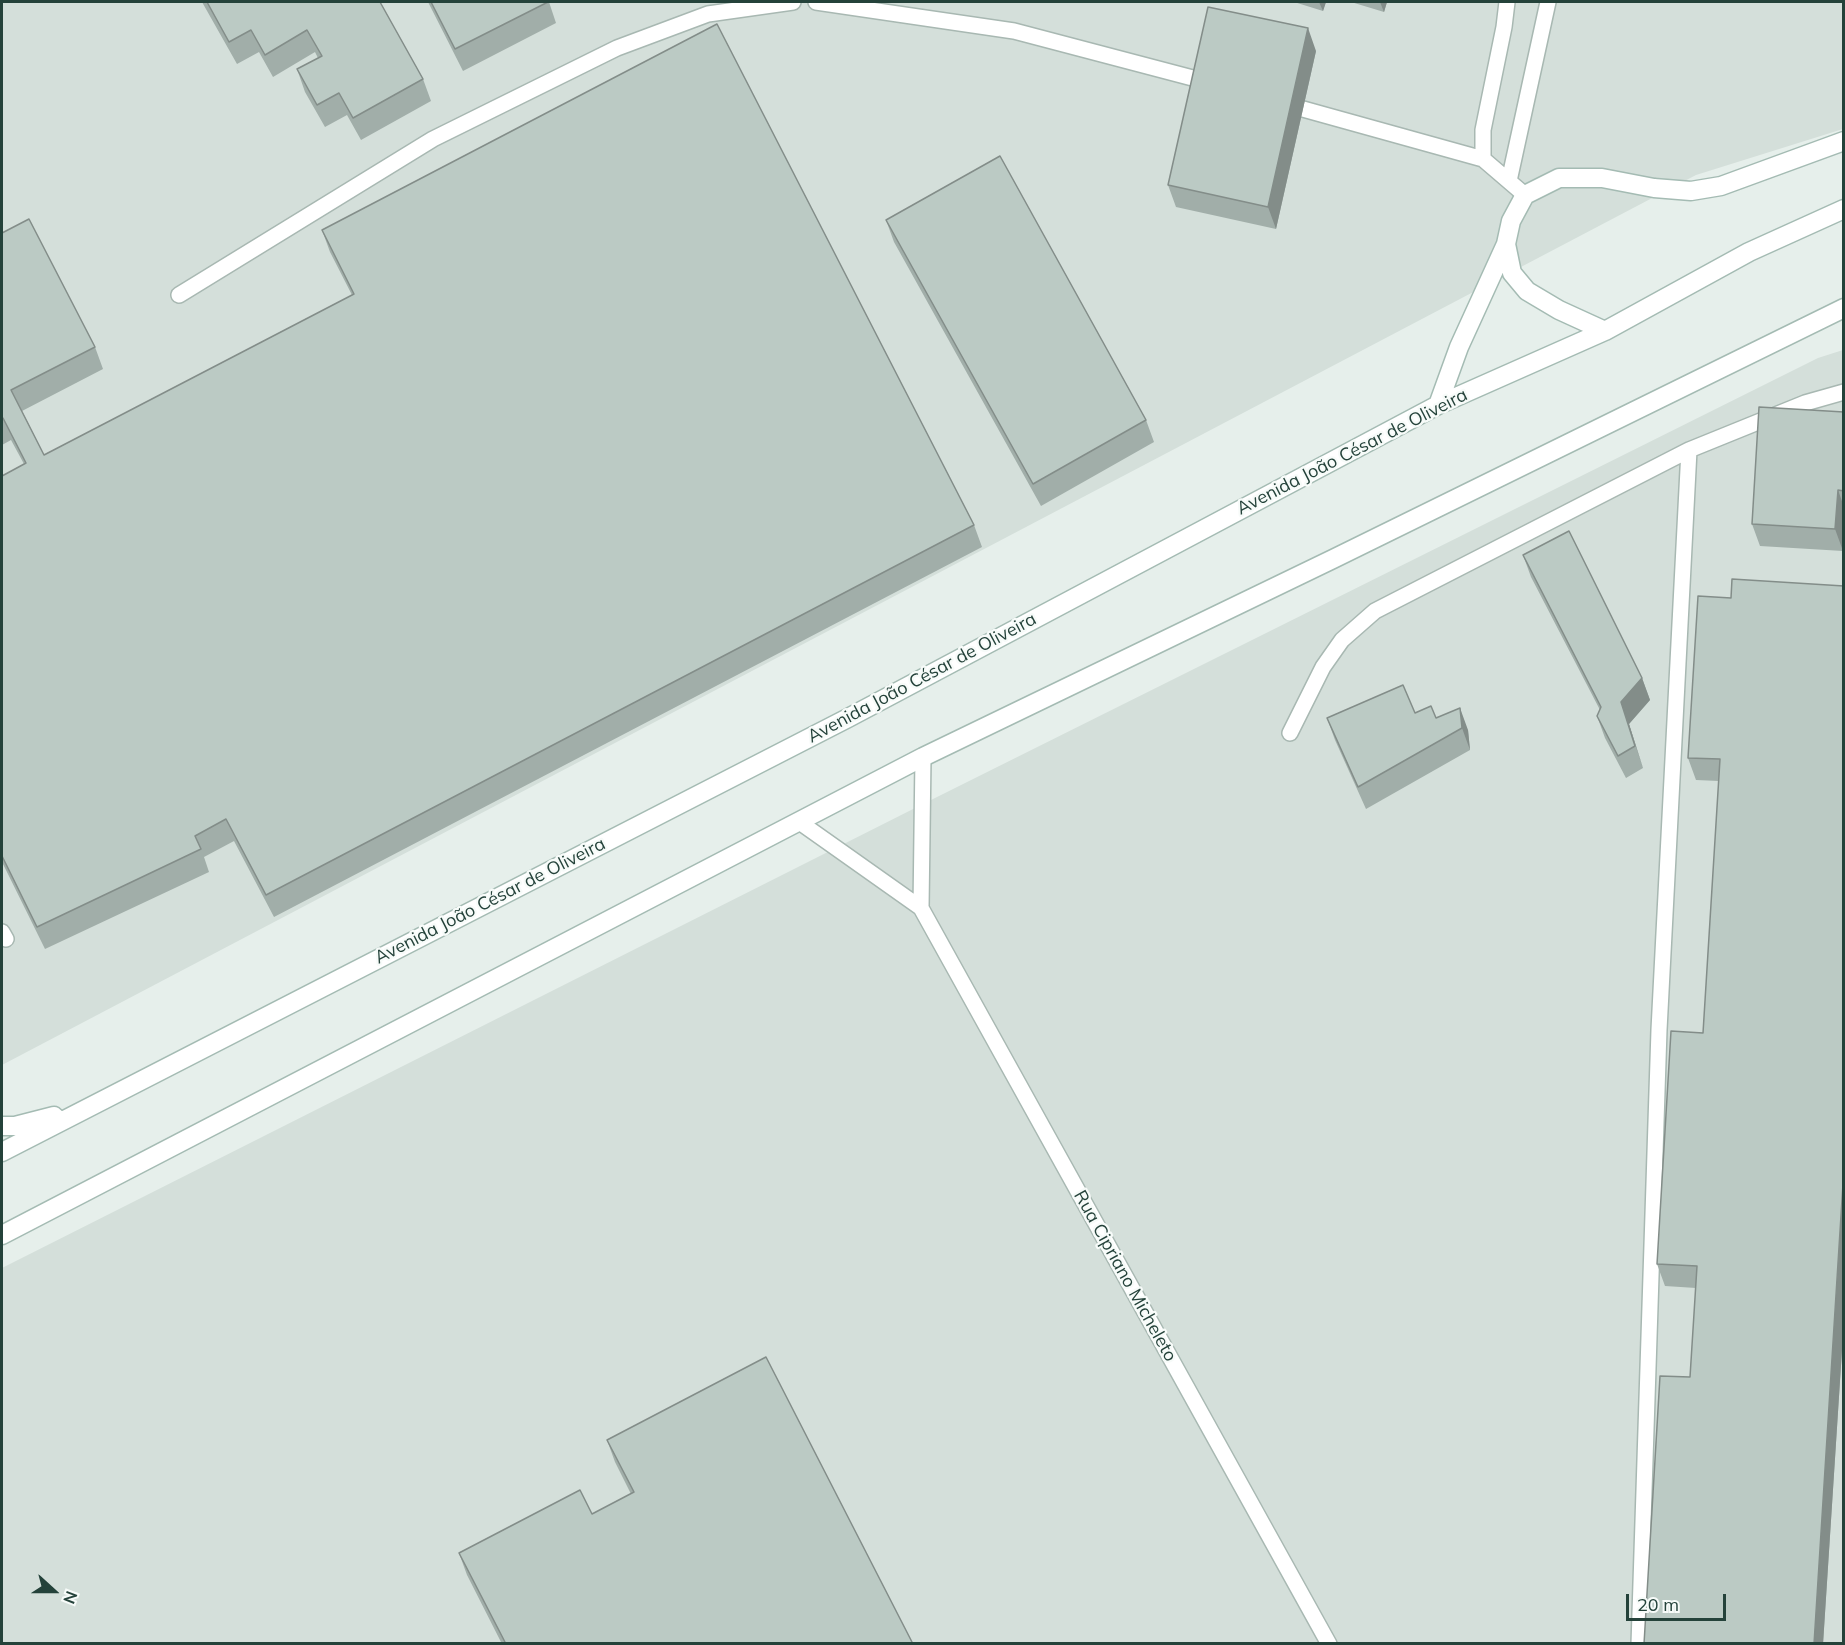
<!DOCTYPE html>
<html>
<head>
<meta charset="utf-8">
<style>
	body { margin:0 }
	#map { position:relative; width:1845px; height:1645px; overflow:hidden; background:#e6efeb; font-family:Mulish,sans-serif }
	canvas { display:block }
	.frame { position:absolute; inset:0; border:3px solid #24423a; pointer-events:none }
	.north { position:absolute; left:24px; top:1561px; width:60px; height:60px; -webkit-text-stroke:4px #f7fbf9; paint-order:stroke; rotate:111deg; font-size:16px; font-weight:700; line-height:24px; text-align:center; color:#24423a }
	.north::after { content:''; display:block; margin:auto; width:21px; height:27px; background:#24423a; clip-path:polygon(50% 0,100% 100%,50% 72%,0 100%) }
	.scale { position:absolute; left:1626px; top:1594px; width:100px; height:27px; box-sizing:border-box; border:3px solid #24423a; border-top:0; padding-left:8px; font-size:18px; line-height:21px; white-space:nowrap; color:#24423a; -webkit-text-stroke:4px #f7fbf9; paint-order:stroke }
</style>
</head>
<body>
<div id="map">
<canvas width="1845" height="1645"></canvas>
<div class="frame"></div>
<div class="north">N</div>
<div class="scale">20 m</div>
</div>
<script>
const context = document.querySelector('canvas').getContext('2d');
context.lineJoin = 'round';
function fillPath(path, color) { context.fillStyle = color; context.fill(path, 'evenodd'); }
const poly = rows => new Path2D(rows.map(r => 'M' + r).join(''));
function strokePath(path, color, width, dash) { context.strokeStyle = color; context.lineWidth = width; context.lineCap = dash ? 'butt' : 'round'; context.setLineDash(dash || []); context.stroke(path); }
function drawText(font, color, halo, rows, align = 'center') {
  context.font = font + ' Mulish,sans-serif'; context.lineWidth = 4.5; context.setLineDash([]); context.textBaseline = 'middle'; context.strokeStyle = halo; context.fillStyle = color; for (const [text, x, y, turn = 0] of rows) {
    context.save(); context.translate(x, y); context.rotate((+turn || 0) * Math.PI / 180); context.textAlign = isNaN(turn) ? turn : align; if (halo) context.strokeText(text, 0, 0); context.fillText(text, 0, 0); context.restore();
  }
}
const built = poly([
	[2,2,1843,2,1843,129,1696,175,2,1065],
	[1843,350,1843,1643,2,1644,2,1268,931,800,1818,358]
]);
const lane = poly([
	[816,2,1014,31,1204,81],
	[1303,109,1483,159,1525,195],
	[1483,159,1483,130,1504,27,1507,2],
	[1509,181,1548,2],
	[179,295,433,139,617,48,708,14,793,2],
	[1290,733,1323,667,1342,640,1375,611,1689,450,1805,403,1844,392],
	[798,821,921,908,1329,1644],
	[921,908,923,757],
	[2,932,6,939],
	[1639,1644,1659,1030,1689,450]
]);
const secondary = poly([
	[1605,331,1559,310,1527,291,1512,273,1506,244,1511,221,1525,195,1559,178,1602,178,1654,188,1691,191,1721,186,1844,141],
	[1438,405,1459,347,1506,244],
	[2,1126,15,1126,54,1116],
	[2,1152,848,718,1438,405,1605,331,1749,252,1844,209],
	[2,1235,923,757,1333,559,1844,308]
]);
const wall = poly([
	[202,2,380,2,423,79,431,101,361,140,347,115,325,127,305,92,297,69,318,58,315,52,273,77,259,52,237,64],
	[428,2,549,2,556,23,463,71],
	[1294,2,1326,2,1323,11],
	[1351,2,1387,2,1384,12],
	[1316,51,1276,229,1176,207,1168,185],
	[886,220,1146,420,1154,442,1041,506,894,242],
	[322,230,974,525,982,547,274,917,234,841,204,857,209,872,45,949,2,862,2,476,24,464,11,440,2,445,2,233,95,347,103,369,22,411,44,455,352,295,330,252],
	[1844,412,1843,551,1760,546,1752,524],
	[1523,555,1642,678,1650,700,1629,724,1643,768,1626,778,1605,738,1597,716,1600,710,1531,577],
	[1844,586,1844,1319,1823,1644,1644,1644,1690,1377,1696,1288,1665,1286,1657,1264,1703,1033,1719,781,1696,780,1688,758,1731,598],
	[1415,713,1436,718,1468,730,1470,750,1366,809,1335,740,1327,718],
	[607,1440,913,1644,502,1644,467,1575,459,1553,592,1514,631,1494,615,1462]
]);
const shadedWall = poly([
	[1319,2,1326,2,1323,11],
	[1380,2,1387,2,1384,12],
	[1308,28,1316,51,1276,229,1268,207],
	[1838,490,1844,507,1843,551,1835,529],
	[1642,678,1650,700,1629,724,1643,768,1621,702],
	[1460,708,1468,730,1470,750,1462,728],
	[1844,1168,1844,1319,1823,1644,1814,1644]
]);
const building = poly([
	[207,2,380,2,423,79,353,118,339,93,317,105,297,69,322,56,307,30,265,55,251,30,229,42,207,2],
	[431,2,548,2,455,49,431,2],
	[1208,7,1308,28,1268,207,1168,185,1208,7],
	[717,24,974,525,266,895,226,819,195,836,201,849,37,927,2,856,2,476,26,463,3,418,2,419,2,233,29,219,95,347,11,390,44,455,354,294,322,230,717,24],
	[1000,156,1146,420,1033,484,886,220,1000,156],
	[1759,407,1844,412,1844,491,1838,490,1835,529,1752,524,1759,407],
	[1569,531,1642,678,1621,702,1635,746,1618,756,1597,716,1601,707,1523,555,1569,531],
	[1732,579,1844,586,1844,1168,1814,1644,1644,1644,1660,1376,1690,1377,1697,1266,1657,1264,1671,1031,1703,1033,1720,759,1688,758,1698,596,1731,598,1732,579],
	[1403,685,1415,713,1431,706,1436,718,1460,708,1462,728,1358,787,1327,718,1403,685],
	[766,1357,913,1644,506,1644,459,1553,580,1490,592,1514,634,1492,607,1440,766,1357]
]);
const streetNames = [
	["Avenida João César de Oliveira",1352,452,-27],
	["Avenida João César de Oliveira",922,678,-28],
	["Avenida João César de Oliveira",490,901,-27],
	["Rua Cipriano Micheleto",1125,1276,61]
];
fillPath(built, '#d4dfda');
strokePath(lane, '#a8b8b2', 18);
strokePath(secondary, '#a4bbb3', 21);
strokePath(lane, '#fff', 15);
strokePath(secondary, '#fff', 18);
fillPath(wall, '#a1aea9');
fillPath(shadedWall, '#838d89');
fillPath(building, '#bbcac4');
strokePath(building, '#838d89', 1.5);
drawText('18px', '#24423a', '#f7fbf9', streetNames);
</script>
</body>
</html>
